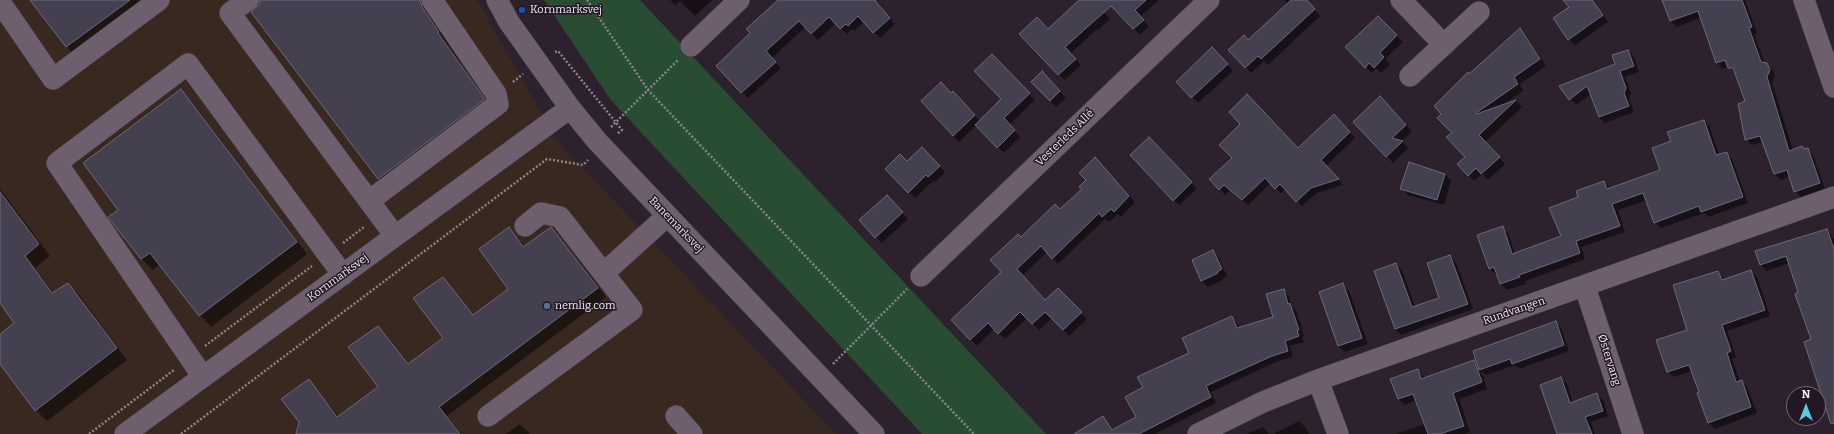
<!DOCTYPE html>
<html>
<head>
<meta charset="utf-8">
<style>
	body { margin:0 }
	#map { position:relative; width:1834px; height:434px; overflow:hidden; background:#2c212c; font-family:Bitter,serif }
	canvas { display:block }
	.north { position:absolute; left:1786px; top:386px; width:40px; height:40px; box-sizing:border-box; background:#221723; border:1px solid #756b76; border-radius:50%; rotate:0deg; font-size:11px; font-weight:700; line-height:16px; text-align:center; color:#f2eaf2 }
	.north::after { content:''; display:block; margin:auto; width:14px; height:18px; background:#5bc8e6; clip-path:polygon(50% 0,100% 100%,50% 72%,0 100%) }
</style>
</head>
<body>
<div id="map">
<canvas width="1834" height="434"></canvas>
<div class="north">N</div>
</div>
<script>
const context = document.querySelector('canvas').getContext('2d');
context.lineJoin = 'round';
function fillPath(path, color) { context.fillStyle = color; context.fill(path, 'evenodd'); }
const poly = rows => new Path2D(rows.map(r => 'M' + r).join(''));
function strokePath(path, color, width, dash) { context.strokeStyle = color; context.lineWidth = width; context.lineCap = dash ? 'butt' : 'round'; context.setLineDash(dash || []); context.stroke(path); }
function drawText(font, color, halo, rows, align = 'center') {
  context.font = font + ' Bitter,serif'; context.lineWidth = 3; context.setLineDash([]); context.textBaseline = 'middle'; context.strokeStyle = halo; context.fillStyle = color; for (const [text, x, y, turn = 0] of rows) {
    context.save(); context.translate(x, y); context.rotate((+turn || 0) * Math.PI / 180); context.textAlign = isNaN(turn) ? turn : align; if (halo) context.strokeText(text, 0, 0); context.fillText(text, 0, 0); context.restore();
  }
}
const industrial = poly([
	[0,0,477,0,558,142,836,434,0,434]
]);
const green = poly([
	[544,0,640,0,1046,434,922,434,610,99]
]);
const shadow = poly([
	[31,0,162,0,81,61,67,47],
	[260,0,416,0,420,2,431,13,450,43,448,44,495,110,390,190,379,179,253,12,260,6],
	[670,0,712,0,695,16,680,1,675,5],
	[780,0,873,0,895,24,880,38,864,22,854,31,852,29,847,34,836,23,818,40,805,27,772,58,781,68,748,98,742,92,752,33],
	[1081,0,1092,0,1110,19,1098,30,1097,29,1070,54,1081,65,1065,80,1059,74,1048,30],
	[1109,0,1159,0,1140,17,1149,26,1140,35],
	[1284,0,1310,0,1308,2,1320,16,1268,65,1264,61,1251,73,1229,50,1248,41,1288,4],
	[1565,0,1592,0,1608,22,1575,45,1569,39,1570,7],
	[1663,0,1745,0,1757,33,1754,34,1765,64,1773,70,1775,76,1772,83,1793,150,1802,147,1805,150,1808,149,1813,155,1825,189,1801,197,1795,191,1790,176,1781,180,1775,174,1763,142,1752,145,1746,139,1747,102,1736,74,1729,66,1723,69,1717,63,1701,17,1677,27,1671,21],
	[1378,17,1403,42,1385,59,1390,64,1381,73,1376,68,1372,73,1346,48],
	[1520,30,1526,36,1546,66,1520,84,1523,91,1501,106,1516,101,1522,107,1485,142,1505,164,1488,180,1482,174,1474,181,1458,164,1466,157,1453,133,1469,75],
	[1628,51,1634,57,1639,72,1625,77,1631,94,1629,99,1634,112,1605,123,1599,117,1591,94,1576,105,1560,86,1616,65],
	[992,55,1035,100,1009,125,1020,137,1004,153,977,125,959,142,953,136,951,94,959,98,980,121,1002,99],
	[1218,55,1233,71,1198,103,1178,82],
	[1048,79,1066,98,1056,107,1032,82],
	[181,91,192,102,307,254,211,327,200,315,160,264,153,270,142,259,110,217,119,210],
	[1386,104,1412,131,1402,141,1408,148,1393,163,1354,122],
	[1340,121,1355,138,1326,166,1343,185,1317,193,1302,206,1286,189,1281,193,1271,183,1248,205,1230,190,1225,195,1210,179,1298,150],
	[1704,121,1710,127,1719,155,1726,153,1732,159,1748,203,1708,217,1704,213,1661,228,1655,222,1647,200,1618,210,1625,232,1581,247,1585,259,1525,281,1526,284,1507,290,1501,284,1498,274,1496,275,1490,269,1478,235,1502,227,1508,233,1515,254,1562,237,1579,197,1604,182,1610,188,1661,170,1672,142],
	[1149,139,1197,189,1179,205,1173,199],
	[922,149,945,172,935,182,933,181,915,198,887,169,907,163],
	[1101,165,1135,202,1121,217,1118,214,1109,222,1105,219,1058,264,1047,252,1022,276,1046,301,1058,289,1087,319,1069,336,1052,318,1039,330,1027,318,1005,339,994,329,977,346,952,320,1003,272,1021,239,1060,211,1083,189],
	[1445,174,1451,181,1444,205,1408,195,1401,188],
	[0,189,50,256,35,268,54,293,68,284,79,295,127,360,47,421,36,410,0,363,0,335,16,323,0,302],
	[893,202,908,219,882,243,876,237],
	[509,229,525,247,551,229,560,238,606,297,447,416,461,434,298,434,309,380,339,417,379,387,378,327,409,364,444,339,443,278,474,316,510,289],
	[1827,230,1834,239,1834,413,1789,263,1767,271,1761,265],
	[1212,252,1219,258,1227,276,1223,278,1223,280,1208,287,1202,281,1193,261],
	[1450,256,1456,262,1473,309,1401,335,1395,329,1396,264,1402,270,1415,307,1441,298],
	[1751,271,1757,277,1770,316,1727,331,1736,357,1732,359,1740,382,1742,381,1747,387,1757,413,1715,429,1709,423,1698,394,1701,393,1692,371,1674,377,1668,371,1718,272,1725,280],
	[1343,285,1349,291,1368,344,1345,352,1338,346],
	[1283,290,1289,296,1292,306,1296,310,1304,336,1302,337,1304,342,1290,346,1293,357,1278,361,1211,392,1216,403,1155,434,1089,434,1103,417,1113,430,1138,418,1144,387,1190,353,1232,318,1237,323,1240,329,1274,318],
	[1555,322,1561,328,1569,351,1519,369,1515,365,1486,375,1481,370,1487,389,1459,399,1470,432,1464,434,1396,434,1425,424,1417,400,1405,405,1398,399,1418,370,1425,379,1474,361,1479,367],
	[1561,378,1567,384,1573,403,1597,394,1603,400,1608,416,1591,422,1595,434,1567,434],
	[1299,421,1305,427,1309,434,1273,434],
	[520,424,530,434,506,434],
	[1263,427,1269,434,1247,434]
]);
const building = poly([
	[30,0,130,0,66,47,30,0],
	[260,0,420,0,422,7,439,32,438,33,485,99,378,179,251,12,259,5,260,0],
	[778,0,876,0,875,1,890,18,873,33,858,16,848,26,846,24,840,29,829,17,811,34,799,21,766,51,776,62,741,93,716,66,750,33,746,29,778,0],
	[1079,0,1146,0,1135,10,1144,20,1133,29,1111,6,1065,47,1076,59,1058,75,1019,34,1037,17,1048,29,1079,0],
	[1291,0,1307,0,1315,9,1261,59,1258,56,1245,68,1228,50,1244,35,1248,40,1291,0],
	[1563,0,1592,0,1603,15,1568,40,1553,18,1569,7,1563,0],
	[1662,0,1742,0,1752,27,1749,28,1761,62,1767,63,1770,70,1767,77,1789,151,1802,146,1804,149,1808,148,1820,183,1794,192,1787,170,1774,174,1760,136,1745,140,1738,104,1745,101,1733,68,1728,68,1725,60,1716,63,1698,11,1670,21,1662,0],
	[1378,16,1397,35,1380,53,1384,57,1374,68,1369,63,1365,68,1345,47,1378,16],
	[1520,28,1540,59,1514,77,1518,84,1476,113,1477,114,1482,112,1516,100,1479,135,1500,157,1481,174,1476,168,1468,176,1457,164,1465,157,1446,137,1452,133,1437,118,1441,114,1434,106,1468,72,1469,74,1520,28],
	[1212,47,1228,64,1191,98,1176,82,1212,47],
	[1628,50,1634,66,1620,71,1626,88,1624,93,1629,106,1599,117,1587,86,1569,100,1559,86,1615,64,1612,55,1628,50],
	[992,54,1030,93,1004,118,1015,130,997,148,975,125,1001,99,974,71,992,54],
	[1042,71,1060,91,1050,101,1031,82,1042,71],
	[941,82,951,93,953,91,975,115,953,136,921,101,941,82],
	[181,89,297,242,199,316,150,253,141,259,110,220,108,217,118,210,83,163,181,89],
	[1247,94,1298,148,1334,114,1350,132,1321,160,1339,179,1311,188,1296,202,1280,184,1275,189,1265,178,1242,200,1224,185,1219,190,1209,179,1232,158,1219,145,1240,124,1229,112,1247,94],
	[1380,96,1406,125,1392,138,1403,141,1386,157,1353,122,1380,96],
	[1704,120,1716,155,1727,152,1743,197,1701,212,1699,206,1654,223,1643,193,1612,204,1620,226,1576,241,1580,253,1519,275,1520,277,1500,284,1494,267,1489,269,1477,235,1503,226,1512,254,1561,236,1549,208,1578,197,1576,191,1604,181,1607,189,1660,170,1652,148,1671,141,1667,132,1704,120],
	[1149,137,1192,182,1173,201,1130,155,1149,137],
	[922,147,940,166,928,177,926,175,908,193,885,169,900,154,907,161,922,147],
	[1095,157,1129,196,1114,212,1111,209,1102,217,1099,213,1052,259,1041,246,1017,269,1045,300,1058,288,1082,312,1063,330,1045,312,1032,324,1020,312,998,334,988,323,970,340,951,320,1001,272,990,260,1018,234,1021,237,1055,204,1060,209,1082,189,1079,187,1086,180,1079,173,1095,157],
	[1409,162,1445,174,1437,200,1400,189,1409,162],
	[0,192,39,244,25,256,52,293,68,283,117,348,35,411,0,364,0,334,14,323,0,303,0,192],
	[887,195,903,212,875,238,859,220,887,195],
	[509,227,523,247,551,227,598,288,439,407,460,434,296,434,299,422,281,399,309,379,337,417,378,387,348,347,378,326,408,364,443,338,413,298,443,277,473,315,508,289,479,249,509,227],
	[1827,229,1834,249,1834,423,1831,424,1804,342,1811,339,1795,294,1798,292,1786,256,1760,265,1755,251,1827,229],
	[1213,250,1222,269,1217,272,1218,273,1201,281,1192,260,1213,250],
	[1450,255,1468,304,1395,329,1374,271,1396,263,1412,307,1439,298,1427,263,1450,255],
	[1751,270,1765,310,1722,325,1731,351,1727,353,1736,382,1742,380,1751,407,1708,423,1697,393,1699,392,1689,365,1667,372,1656,340,1687,330,1673,285,1718,271,1722,280,1751,270],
	[1343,283,1362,338,1338,346,1319,292,1343,283],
	[1284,289,1288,304,1290,303,1299,330,1297,331,1299,336,1285,341,1288,351,1272,356,1206,386,1211,397,1139,434,1074,434,1103,416,1112,430,1136,417,1125,397,1143,387,1137,377,1189,353,1182,338,1232,316,1237,328,1273,317,1266,294,1284,289],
	[1556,321,1564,345,1512,364,1510,359,1479,370,1473,351,1556,321],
	[1474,360,1482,382,1453,393,1464,426,1440,434,1428,434,1413,394,1398,399,1390,379,1418,369,1421,379,1474,360],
	[1561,377,1570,403,1597,393,1603,411,1585,417,1592,434,1557,434,1540,385,1561,377]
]);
const path = poly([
	[587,0,648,90,974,434],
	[555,52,558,51,622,130,617,134],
	[513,82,523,74],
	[611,127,678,60],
	[343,243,364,227],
	[205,346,312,266],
	[833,364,907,289],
	[89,434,174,370],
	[181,434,547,159,583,165,588,160]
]);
const minor = poly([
	[248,0,230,13,395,236],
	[497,0,509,22,570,108,597,141,874,434],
	[1401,0,1444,45],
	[1804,0,1834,87],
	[0,2,53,79,159,0],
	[691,46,739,0],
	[1410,76,1479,12],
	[369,201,498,104,496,94,432,0],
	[604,273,667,216],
	[921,276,1209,0],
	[1585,287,1633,434],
	[203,377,57,163,188,64,343,275],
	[1318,380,1338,434],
	[488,416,632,310,560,217,541,213,525,226],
	[676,416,692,434],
	[125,434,570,108],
	[1198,434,1263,402,1318,380,1834,197]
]);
const markers = [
	[522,10,4,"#1a4fb4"],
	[547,306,4,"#5c6f8a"]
];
const poiNames = [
	["Kornmarksvej",530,10],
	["nemlig.com",555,306]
];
const streetNames = [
	["Vesterleds Allé",1065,138,-44],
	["Banemarksvej",676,225,46],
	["Kornmarksvej",338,278,-36],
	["Rundvangen",1514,311,-19],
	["Østervang",1609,360,72]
];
fillPath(industrial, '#392820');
fillPath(green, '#284d33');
fillPath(shadow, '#0007');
fillPath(building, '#444050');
strokePath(building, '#6d697a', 1);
strokePath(minor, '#49404a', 22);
strokePath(path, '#8c838c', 2.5, [2, 2]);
strokePath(minor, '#6d5f6d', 21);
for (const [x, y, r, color] of markers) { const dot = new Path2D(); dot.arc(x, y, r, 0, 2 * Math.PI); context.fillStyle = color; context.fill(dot); strokePath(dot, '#221723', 1.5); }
drawText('11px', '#f2eaf2', '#221723', poiNames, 'left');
drawText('11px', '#f2eaf2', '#221723', streetNames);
</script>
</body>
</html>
